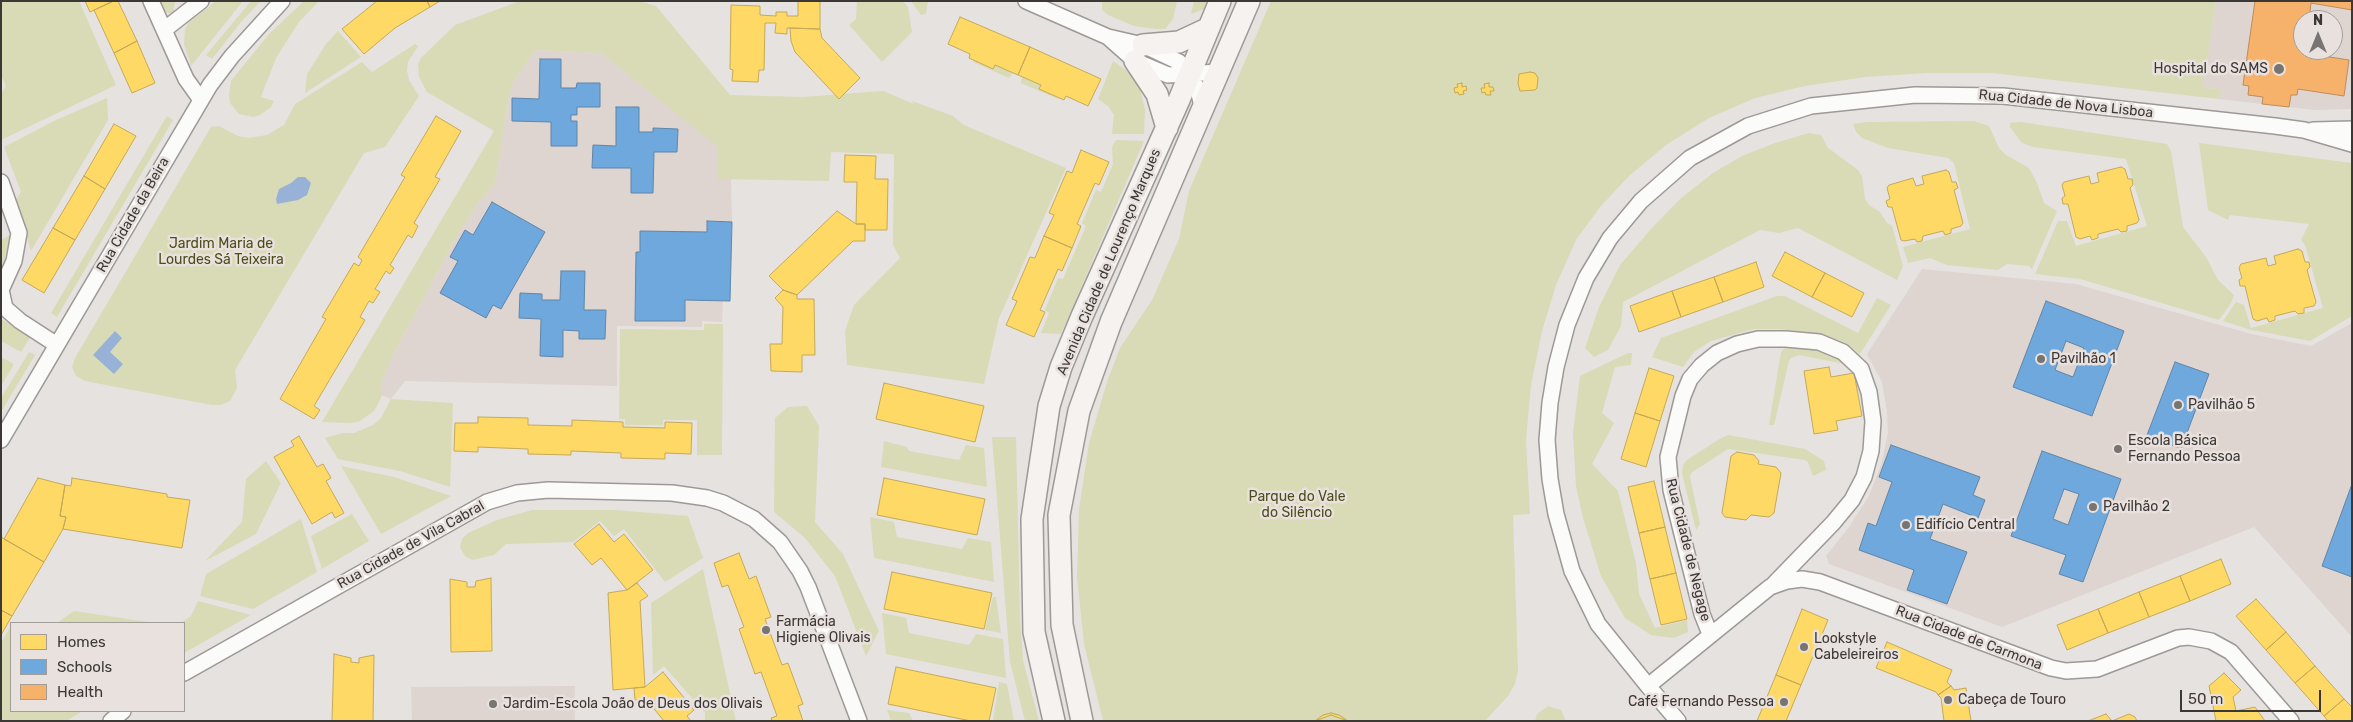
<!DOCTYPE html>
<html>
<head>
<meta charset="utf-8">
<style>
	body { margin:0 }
	#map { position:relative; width:2353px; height:722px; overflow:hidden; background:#e6e2e0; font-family:Rubik,sans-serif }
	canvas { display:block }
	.frame { position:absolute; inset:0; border:2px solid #3b3836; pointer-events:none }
	.legend { position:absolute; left:10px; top:622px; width:175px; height:90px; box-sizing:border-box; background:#e9e1dd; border:1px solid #a39d9a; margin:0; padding:6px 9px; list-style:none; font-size:15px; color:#3b3836 }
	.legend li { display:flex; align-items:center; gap:10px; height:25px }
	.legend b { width:25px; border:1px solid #a39d9a }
	.north { position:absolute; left:2293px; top:10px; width:50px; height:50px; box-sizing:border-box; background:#e9e1dd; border:1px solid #a39d9a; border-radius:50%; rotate:0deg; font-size:14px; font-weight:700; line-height:20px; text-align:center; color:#3b3836 }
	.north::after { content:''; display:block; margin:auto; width:18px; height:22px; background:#777472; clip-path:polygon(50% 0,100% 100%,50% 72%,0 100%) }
	.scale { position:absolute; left:2180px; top:690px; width:141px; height:22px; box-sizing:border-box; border:2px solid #3b3836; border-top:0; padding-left:6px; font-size:15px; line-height:18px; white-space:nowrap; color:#3b3836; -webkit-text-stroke:4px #e9e1dd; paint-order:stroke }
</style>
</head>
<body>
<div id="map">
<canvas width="2353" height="722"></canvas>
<div class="frame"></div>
<ul class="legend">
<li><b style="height:14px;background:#ffd966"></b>Homes</li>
<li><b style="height:14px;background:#6fa8dc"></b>Schools</li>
<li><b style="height:14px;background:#f6b26b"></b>Health</li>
</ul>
<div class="north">N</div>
<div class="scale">50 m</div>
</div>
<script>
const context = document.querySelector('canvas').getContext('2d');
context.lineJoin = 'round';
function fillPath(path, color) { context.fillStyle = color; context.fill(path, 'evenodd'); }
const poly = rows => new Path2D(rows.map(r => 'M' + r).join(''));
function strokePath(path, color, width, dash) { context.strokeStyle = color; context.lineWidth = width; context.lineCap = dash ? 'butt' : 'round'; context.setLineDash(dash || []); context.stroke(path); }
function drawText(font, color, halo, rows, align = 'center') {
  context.font = font + ' Rubik,sans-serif'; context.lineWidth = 5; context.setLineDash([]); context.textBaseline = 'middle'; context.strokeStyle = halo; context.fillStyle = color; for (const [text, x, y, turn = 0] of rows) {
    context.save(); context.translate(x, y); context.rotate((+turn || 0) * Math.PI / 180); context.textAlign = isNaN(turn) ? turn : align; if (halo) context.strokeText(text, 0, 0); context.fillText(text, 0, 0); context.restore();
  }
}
const built = poly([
	[2216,1,2352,1,2352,109,2315,110,2219,99,2221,90,2203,87],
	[2303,20,2333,20,2333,50,2303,50],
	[535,50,601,53,719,147,717,178,731,179,732,222,730,301,723,301,722,322,702,321,702,327,617,326,617,386,405,381,391,399,382,395,382,381,395,351,458,234,478,203,495,183,509,95,515,79],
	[1922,269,2076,284,2251,334,2311,346,2352,323,2352,637,2254,527,2002,627,1829,564,1826,556,1849,527,1869,496,1881,465,1888,433,1887,411,1882,382,1867,354],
	[575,686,575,721,412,721,411,687]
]);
const green = poly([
	[1,1,79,1,116,85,1,140,1,94,6,86,1,75],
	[156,1,175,1,173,14,160,11],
	[216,1,243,1,191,66,184,44,185,29,189,22],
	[251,1,261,1,241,22,212,59,206,55],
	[304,1,319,1,299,22,276,58,261,97,274,101,271,107,260,115,253,117,239,114,230,103,229,95,231,81,269,34],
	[520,1,639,1,656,6,730,95,803,97,883,91,914,104,912,101,953,116,964,125,1066,168,999,318,984,384,847,365,845,331,854,305,900,258,893,245,894,154,831,152,829,181,717,179,718,147,601,53,535,50,515,79,509,95,495,183,478,203,458,234,395,351,382,381,382,395,378,404,374,411,360,421,352,423,322,422,494,131,427,92,419,77,418,64,421,58,455,25],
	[857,1,903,1,908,7,912,32,882,62,849,25,856,19],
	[911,1,928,1,926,14,921,15],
	[1102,1,1177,1,1173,19,1165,29,1155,29,1134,26,1108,15,1102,10],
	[1194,1,1210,1,1207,8,1191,14],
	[1271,1,2216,1,2203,87,2221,90,2219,99,1992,73,1927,73,1865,77,1805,86,1755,98,1709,118,1666,145,1629,176,1600,207,1576,240,1556,285,1542,331,1531,385,1526,440,1530,514,1513,515,1518,671,1515,684,1508,696,1485,721,1103,721,1084,644,1077,577,1079,510,1089,443,1108,379,1120,348,1152,300,1179,239,1189,191],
	[338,31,361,57,305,93,307,74,326,44],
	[415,44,418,46,408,62,407,71,409,80,419,96,385,147,364,153,235,370,237,388,230,401,221,405,212,405,85,381,76,376,72,367,75,358,211,127,219,126,238,136,248,138,267,135,284,125,295,104,362,62,372,72],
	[974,60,993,69,995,65,1013,73,1009,78,973,62],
	[1113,61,1127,71,1140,89,1145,109,1144,134,1112,134,1114,115,1108,106,1098,99],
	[1022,77,1041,85,1039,89,1058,98,1058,99,1021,83],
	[107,98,108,120,31,251,16,200,21,192,4,147,58,119],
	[167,116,173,120,57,317,51,313],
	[1974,121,1989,126,1999,148,2006,155,2029,168,2037,183,2044,203,2057,211,2032,269,2029,266,2007,264,1998,270,1947,265,1930,258,1908,263,1903,247,1970,229,1954,163,1948,158,1888,148,1862,138,1856,132,1853,124,1867,122],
	[2021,122,2167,144,2171,151,2183,227,2206,257,2218,280,2234,295,2231,303,2219,320,2080,279,2035,274,2058,221,2067,221,2076,246,2147,226,2126,159,2033,147,2022,143,2010,127,2010,123],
	[1809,133,1821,135,1828,148,1858,170,1862,176,1865,199,1869,205,1880,212,1887,223,1892,226,1903,266,1897,280,1798,228,1779,233,1760,230,1623,302,1621,326,1608,350,1594,357,1585,348,1599,307,1620,265,1651,229,1680,199,1713,173,1742,156,1775,143],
	[1116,140,1144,141,1061,334,1041,333,1049,313,1045,310,1058,278,1063,279,1086,226,1082,223,1096,190,1101,192,1113,164,1112,147],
	[2199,143,2352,163,2352,316,2310,341,2251,330,2223,321,2236,302,2244,305,2251,328,2323,308,2305,245,2301,240,2309,224,2230,215,2228,220,2208,210],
	[10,235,1,274,1,240],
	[1777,296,1785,296,1858,333,1877,298,1891,305,1860,354,1846,343,1819,333,1778,329,1754,329,1711,341,1694,352,1683,367,1652,357,1661,338],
	[1,319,31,336,21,352,1,341],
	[704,324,723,324,722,455,697,455,697,420,663,420,663,425,625,425,625,419,619,419,620,329,704,330],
	[1788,344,1827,349,1850,365,1799,355,1791,358,1789,361,1774,425,1769,425,1781,352],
	[29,352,35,355,1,412,1,398],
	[1628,353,1632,353,1631,365,1615,367,1602,413,1614,423,1592,464,1618,491,1636,563,1639,594,1655,628,1687,620,1688,632,1674,638,1651,635,1625,618,1601,576,1583,518,1576,486,1573,433,1580,376],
	[1,357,14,364,1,386],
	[391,399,453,403,450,487,400,471,338,459,325,438,343,433,354,433,373,425,381,418],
	[807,406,819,426,815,522,843,554,879,631,866,656,835,576,805,538,774,512,775,418,788,407],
	[1728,435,1805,449,1824,461,1826,470,1813,476,1808,462,1805,460,1728,449,1691,473,1690,477,1700,524,1696,530,1682,473,1683,465,1687,460,1721,438],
	[992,437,1016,437,1020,616,1023,660,1039,721,1025,721,1010,662],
	[884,441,907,447,909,451,959,460,966,445,984,448,987,487,881,467],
	[266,461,281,483,256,534,205,561,242,522,246,479],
	[341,466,394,477,451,496,381,534],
	[532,510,615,510,688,516,703,558,665,582,624,529,614,536,600,521,573,542,506,544,494,555,472,560,465,556,460,547,462,539,468,533,497,520],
	[352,514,369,541,322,569,311,536],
	[870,517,894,522,897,537,962,549,968,538,991,542,994,582,874,558],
	[301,519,317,572,253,609,200,596,206,574],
	[703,569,736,721,705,721,705,713,664,666,653,675,651,603],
	[993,597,996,597,1001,633,985,630],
	[198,601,251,615,184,653,184,623,181,623,191,616],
	[74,611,155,623,57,623],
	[882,613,906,618,909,633,969,645,976,634,1003,639,1006,678,886,654],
	[9,629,11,629,11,711,83,711,66,721,1,720,1,643],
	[999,682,1007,684,1014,721,993,721],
	[1548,706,1561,710,1566,721,1535,721,1537,714],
	[887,710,909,713,913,721,891,721]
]);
const water = poly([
	[298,177,305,177,311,183,307,195,298,200,277,204,276,199,279,189,291,183],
	[115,331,122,338,110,352,123,364,114,374,93,355]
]);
const homes = poly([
	[85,1,112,1,112,2,90,12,85,1],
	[118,1,137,41,114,53,94,10,113,1,118,1],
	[377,1,427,1,430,7,395,28,364,54,342,29,377,1],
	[427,1,440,1,430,7,427,1],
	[798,1,820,1,820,29,787,28,787,34,775,33,776,23,765,23,764,70,759,70,758,82,732,81,733,70,730,69,731,5,760,6,760,15,776,16,776,12,787,12,787,16,798,16,798,1],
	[960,17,1030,47,1018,75,995,65,993,69,969,58,970,54,948,44,960,17],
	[790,28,820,29,822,38,860,78,839,99,795,52,791,41,790,28],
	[137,41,155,83,132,93,114,53,137,41],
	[1030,47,1101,79,1088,106,1066,96,1064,100,1039,89,1041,85,1018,75,1030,47],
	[1530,72,1535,73,1538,78,1537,88,1535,90,1520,91,1518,83,1519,74,1530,72],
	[1462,83,1462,87,1466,86,1467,90,1463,91,1464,94,1459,95,1458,92,1455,93,1454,88,1458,87,1457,84,1462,83],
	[1489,83,1489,87,1493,87,1494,91,1490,91,1491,95,1486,95,1485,92,1482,93,1481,88,1485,88,1484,84,1489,83],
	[436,116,461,131,435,177,440,179,414,223,418,226,412,238,408,235,390,265,394,268,390,274,386,271,375,289,380,292,373,303,369,301,360,317,365,320,314,406,320,410,314,419,280,399,326,319,322,317,354,263,359,266,362,260,358,257,405,177,401,175,436,116],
	[114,124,136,136,105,189,84,176,114,124],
	[1081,150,1109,162,1099,185,1095,183,1077,224,1081,226,1072,248,1044,236,1054,215,1049,213,1067,171,1072,173,1081,150],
	[845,155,876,156,875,179,888,179,887,230,865,230,865,224,856,224,857,182,844,182,845,155],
	[2121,167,2125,169,2128,179,2132,179,2133,185,2130,188,2139,220,2137,223,2127,226,2127,231,2121,232,2118,229,2098,234,2098,238,2092,240,2090,236,2080,239,2076,237,2068,204,2063,204,2062,198,2065,196,2062,185,2064,182,2089,176,2091,184,2099,182,2097,173,2121,167],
	[1946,170,1949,172,1952,182,1956,182,1958,188,1954,190,1963,223,1961,226,1951,229,1951,233,1945,235,1943,231,1923,236,1922,241,1917,242,1915,239,1904,241,1901,240,1892,207,1888,207,1886,201,1890,199,1887,188,1889,185,1913,178,1916,186,1924,184,1922,176,1946,170],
	[84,176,105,189,75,240,53,228,84,176],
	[837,211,856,224,865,224,865,241,853,241,797,295,783,290,769,276,837,211],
	[53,228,75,240,44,293,22,280,53,228],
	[1044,236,1072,248,1062,271,1058,269,1040,310,1045,312,1034,337,1006,325,1017,301,1012,299,1030,257,1035,258,1044,236],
	[2298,249,2302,251,2305,262,2309,262,2310,267,2307,270,2316,302,2314,306,2304,308,2304,313,2298,314,2295,311,2275,316,2275,320,2269,322,2267,318,2257,321,2253,319,2245,286,2240,286,2239,280,2242,278,2239,268,2241,264,2266,258,2268,266,2276,264,2274,256,2298,249],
	[1785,252,1825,273,1812,297,1772,276,1785,252],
	[1756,262,1764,287,1723,302,1714,277,1756,262],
	[1825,273,1864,293,1852,317,1812,297,1825,273],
	[1714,277,1723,302,1681,317,1672,291,1714,277],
	[783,290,797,295,797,299,814,299,815,355,802,355,802,372,771,371,770,344,782,344,783,307,775,298,783,290],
	[1672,291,1681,317,1639,332,1630,306,1672,291],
	[1829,367,1831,377,1854,373,1862,416,1836,421,1838,430,1814,434,1804,371,1829,367],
	[1649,368,1674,376,1660,421,1635,413,1649,368],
	[884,383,984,406,975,442,876,419,884,383],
	[1635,413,1660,421,1646,467,1621,459,1635,413],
	[478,417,528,418,528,425,572,426,572,420,623,422,623,427,665,428,665,422,692,423,691,454,665,453,665,459,621,458,621,453,571,451,571,455,528,454,528,449,478,447,478,452,454,451,455,423,478,423,478,417],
	[299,436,317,467,323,464,331,478,326,481,344,513,335,518,332,512,312,524,274,457,294,446,291,441,299,436],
	[1737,452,1754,455,1759,461,1758,464,1776,467,1781,473,1774,513,1769,517,1751,515,1746,520,1725,517,1722,513,1731,456,1737,452],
	[38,478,65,485,60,516,66,517,63,529,44,562,4,539,38,478],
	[72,478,167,494,167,497,190,500,182,548,63,529,66,517,60,516,65,485,71,486,72,478],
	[884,478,985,499,977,535,877,515,884,478],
	[1654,481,1665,527,1639,533,1628,487,1654,481],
	[599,524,614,542,624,534,653,570,627,590,601,558,592,565,574,544,599,524],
	[1665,527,1676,573,1650,579,1639,533,1665,527],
	[1,537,44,562,12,616,1,610,1,537],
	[739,553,749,579,756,576,771,617,765,619,782,665,788,663,803,704,798,706,803,721,772,721,771,718,777,716,761,672,755,674,739,629,744,627,728,585,722,587,714,563,739,553],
	[2221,559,2231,584,2190,601,2180,576,2221,559],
	[892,572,992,593,984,629,884,609,892,572],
	[1676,573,1687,619,1661,625,1650,579,1676,573],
	[2180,576,2190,601,2149,617,2139,592,2180,576],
	[491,578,492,651,451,652,450,579,467,582,467,587,475,587,476,581,491,578],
	[637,583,648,596,640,601,645,687,613,690,608,593,627,590,637,583],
	[2139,592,2149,617,2108,633,2098,609,2139,592],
	[2256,599,2286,632,2266,650,2236,616,2256,599],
	[1802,609,1828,620,1801,685,1776,675,1802,609],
	[2098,609,2108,633,2067,650,2057,625,2098,609],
	[1,610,12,616,1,635,1,610],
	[2286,632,2315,666,2295,683,2266,650,2286,632],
	[1887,642,1952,670,1947,682,1951,686,1938,695,1936,692,1876,668,1887,642],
	[334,654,351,658,351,662,359,663,359,658,374,655,373,721,332,721,334,654],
	[2315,666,2344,699,2324,716,2295,683,2315,666],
	[896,667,996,688,989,721,971,721,888,704,896,667],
	[663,672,694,710,687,716,691,721,664,721,646,699,635,700,634,688,645,687,663,672],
	[2224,673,2241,690,2233,697,2236,711,2255,707,2265,721,2216,721,2209,686,2224,673],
	[1776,675,1801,685,1786,721,1757,721,1776,675],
	[1951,686,1954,690,1966,688,1971,721,1944,721,1941,698,1938,695,1951,686],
	[2344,699,2352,707,2352,721,2328,721,2324,716,2344,699],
	[1331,713,1339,715,1348,721,1331,715,1315,721,1323,715,1331,713],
	[2106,714,2112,721,2129,714,2135,717,2137,721,2088,721,2106,714]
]);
const schools = poly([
	[540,59,561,59,561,88,576,88,577,83,600,83,600,107,577,107,577,115,571,115,571,121,577,121,577,146,551,146,551,122,512,121,512,98,539,99,540,59],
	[616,107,639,107,639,132,653,132,653,128,678,129,677,152,654,152,653,193,631,193,631,168,592,168,593,145,616,146,616,107],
	[492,202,545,232,501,309,493,305,486,318,440,293,458,261,450,257,465,230,473,235,492,202],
	[707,221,732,222,730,301,685,300,685,321,635,321,636,252,640,252,640,231,707,232,707,221],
	[561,271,585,271,584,310,606,310,605,339,579,339,579,331,563,330,563,357,540,356,541,319,519,318,520,293,542,294,542,300,560,300,561,271],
	[2046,301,2124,331,2092,416,2013,387,2046,301],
	[2066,341,2084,348,2073,377,2055,370,2066,341],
	[2175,362,2209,374,2181,449,2147,435,2175,362],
	[1891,445,1980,477,1973,495,1985,500,1978,518,1943,504,1930,539,1967,552,1947,604,1907,590,1914,570,1859,550,1868,523,1876,526,1892,482,1879,477,1891,445],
	[2042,451,2121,479,2083,582,2059,574,2066,555,2011,536,2042,451],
	[2064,489,2079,494,2068,525,2053,519,2064,489],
	[2352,484,2352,577,2322,566,2352,484]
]);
const health = poly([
	[2255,1,2352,1,2352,10,2311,3,2309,20,2303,20,2304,53,2349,60,2344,96,2298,89,2297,95,2291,95,2289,107,2262,104,2263,97,2248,95,2249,86,2243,85,2255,1]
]);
const street = poly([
	[151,1,186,79,201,100],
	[1026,1,1108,37,1143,45,1179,62,1190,75,1198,90,1203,110],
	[164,30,201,1],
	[1109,38,1135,61,1168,75,1219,72],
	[2313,130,2352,129],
	[1,182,19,233,14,261,1,290,5,308,20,321,57,345],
	[1,440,210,85,232,56,282,1],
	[1710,634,1702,614,1671,490,1668,457,1683,396,1690,379,1702,365,1717,353,1737,344,1758,339,1786,339,1819,342,1843,352,1861,369,1869,392,1873,421,1871,451,1864,477,1852,500,1833,523,1773,585],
	[184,673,487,502,517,493,548,490,672,493,707,498,723,503,754,519,780,542,800,571,808,587,859,721],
	[1648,686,1770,587,1787,581,1802,579,1820,582,2051,668,2066,671,2097,669,2178,638,2189,637,2211,641,2231,652,2291,721],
	[111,721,123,711],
	[1678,721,1648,686,1598,624,1572,571,1556,514,1550,479,1547,440,1550,403,1556,367,1567,325,1586,278,1610,238,1641,201,1690,158,1748,126,1811,106,1915,95,2003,96,2275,126,2304,130,2352,144]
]);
const secondary = poly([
	[1143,45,1179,42,1209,28],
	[1135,61,1157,94,1167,128],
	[1054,721,1034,632,1032,519,1049,406,1061,367,1082,316,1179,100,1220,1],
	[1082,721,1062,625,1059,515,1079,411,1111,322,1249,1]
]);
const markers = [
	[2279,69,6,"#777472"],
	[2041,359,5,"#777472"],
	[2178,405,5,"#777472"],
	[2118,449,5,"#777472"],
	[2093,507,5,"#777472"],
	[1906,525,5,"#777472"],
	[766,630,5,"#777472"],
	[1804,647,5,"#777472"],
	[1948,700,5,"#777472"],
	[1784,702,5,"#777472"],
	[493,704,5,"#777472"]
];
const poiNames = [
	["Hospital do SAMS",2268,69,"right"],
	["Pavilhão 1",2051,359],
	["Pavilhão 5",2188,405],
	["Escola Básica",2128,441],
	["Fernando Pessoa",2128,457],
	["Pavilhão 2",2103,507],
	["Edifício Central",1916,525],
	["Farmácia",776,622],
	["Higiene Olivais",776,638],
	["Lookstyle",1814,639],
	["Cabeleireiros",1814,655],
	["Cabeça de Touro",1958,700],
	["Café Fernando Pessoa",1774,702,"right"],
	["Jardim-Escola João de Deus dos Olivais",503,704]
];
const streetNames = [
	["Rua Cidade de Nova Lisboa",2066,104,6],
	["Rua Cidade da Beira",133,215,-60],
	["Avenida Cidade de Lourenço Marques",1109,262,-67],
	["Rua Cidade de Vila Cabral",411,545,-29],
	["Rua Cidade de Negage",1688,550,76],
	["Rua Cidade de Carmona",1969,638,21]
];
const parkNames = [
	["Jardim Maria de",221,244],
	["Lourdes Sá Teixeira",221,260],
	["Parque do Vale",1297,497],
	["do Silêncio",1297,513]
];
fillPath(built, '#ded4d0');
fillPath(green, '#d9dab6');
fillPath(water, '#98b2d7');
fillPath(homes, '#ffd966');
strokePath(homes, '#c4a958', 1);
fillPath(schools, '#6fa8dc');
strokePath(schools, '#5f86aa', 1);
fillPath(health, '#f6b26b');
strokePath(health, '#be8d5b', 1);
strokePath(street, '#9c9997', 18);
strokePath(secondary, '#9c9997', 24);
strokePath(street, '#fbfbfa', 15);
strokePath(secondary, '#f5f2ef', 21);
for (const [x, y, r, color] of markers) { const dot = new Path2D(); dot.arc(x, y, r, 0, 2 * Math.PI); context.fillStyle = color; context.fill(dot); strokePath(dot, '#e9e1dd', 2); }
drawText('14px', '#3b3836', '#e9e1dd', poiNames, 'left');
drawText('14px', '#3b3836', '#e9e1dd', streetNames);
drawText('14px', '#4c4e1a', '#e9e1dd', parkNames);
</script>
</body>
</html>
